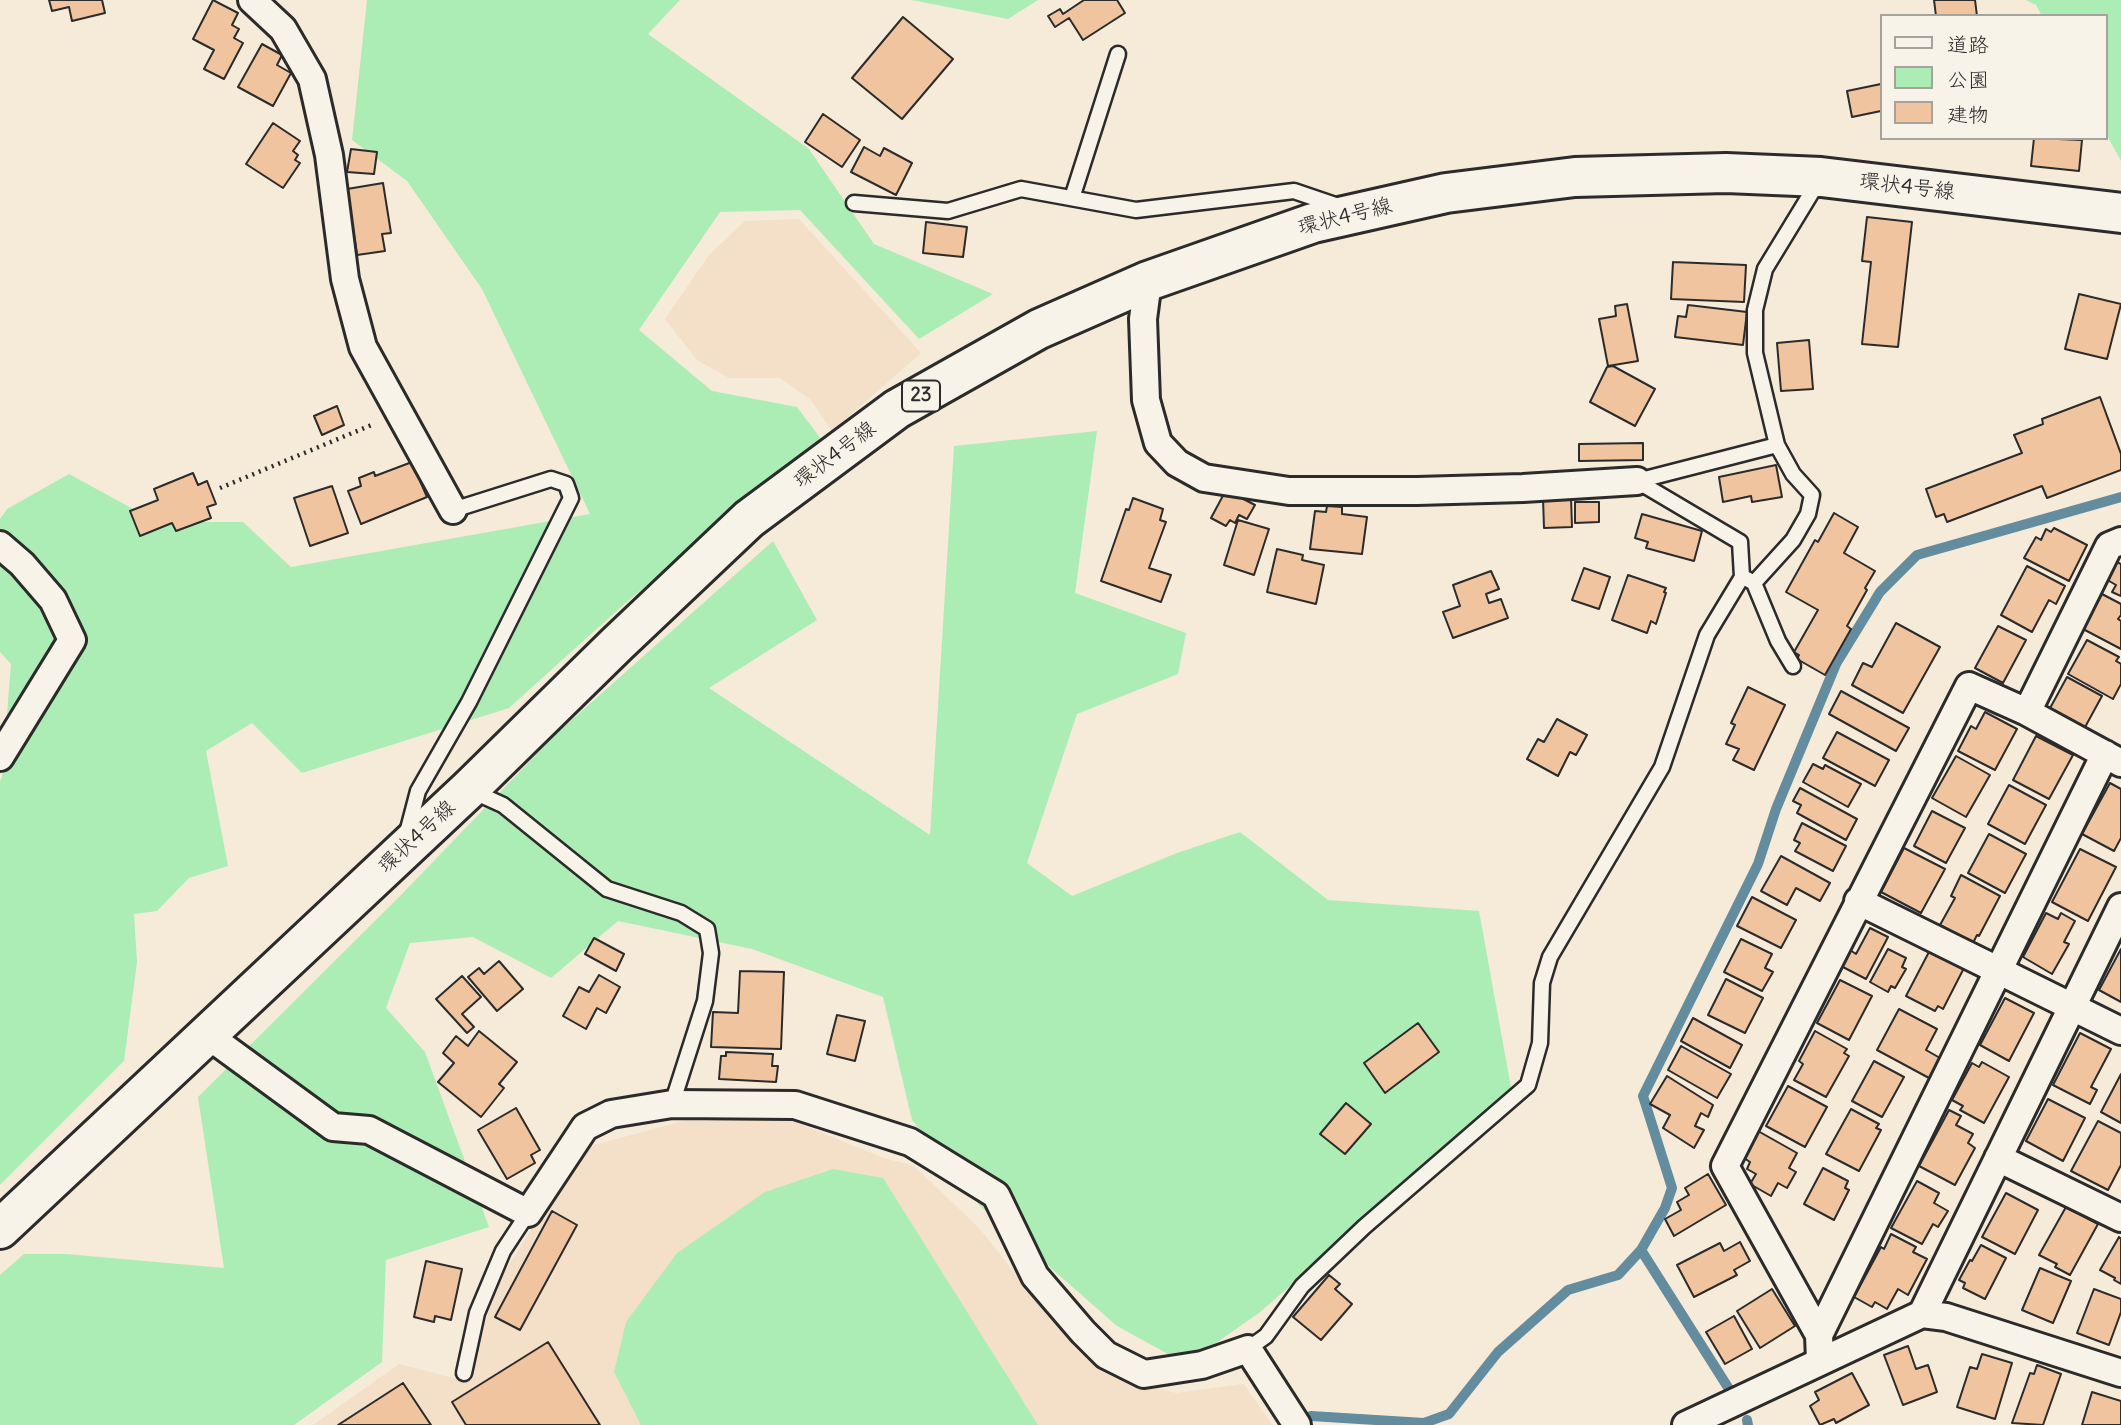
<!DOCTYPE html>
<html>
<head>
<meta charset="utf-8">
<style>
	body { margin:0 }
	#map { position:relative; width:2121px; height:1425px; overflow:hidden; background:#f6ead9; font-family:Delius,"Klee One",sans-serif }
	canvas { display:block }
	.legend { position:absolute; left:1880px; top:14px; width:228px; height:126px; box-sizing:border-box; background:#f7f3e8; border:2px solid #a5a39c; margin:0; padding:9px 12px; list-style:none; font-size:21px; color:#2b2b2b }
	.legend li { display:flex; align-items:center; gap:14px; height:35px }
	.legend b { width:35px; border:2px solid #a5a39c }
</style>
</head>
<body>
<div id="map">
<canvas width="2121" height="1425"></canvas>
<ul class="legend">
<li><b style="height:9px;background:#f7f3e8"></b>道路</li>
<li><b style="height:19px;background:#acedb6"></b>公園</li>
<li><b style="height:19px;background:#f0c49f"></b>建物</li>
</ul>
</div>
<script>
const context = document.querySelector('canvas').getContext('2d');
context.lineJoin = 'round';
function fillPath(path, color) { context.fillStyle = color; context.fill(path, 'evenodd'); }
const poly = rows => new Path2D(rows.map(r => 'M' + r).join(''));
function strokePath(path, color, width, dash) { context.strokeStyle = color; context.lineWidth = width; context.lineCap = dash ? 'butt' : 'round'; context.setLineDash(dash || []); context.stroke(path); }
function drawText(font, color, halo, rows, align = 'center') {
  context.font = font + ' Delius,"Klee One",sans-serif'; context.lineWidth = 5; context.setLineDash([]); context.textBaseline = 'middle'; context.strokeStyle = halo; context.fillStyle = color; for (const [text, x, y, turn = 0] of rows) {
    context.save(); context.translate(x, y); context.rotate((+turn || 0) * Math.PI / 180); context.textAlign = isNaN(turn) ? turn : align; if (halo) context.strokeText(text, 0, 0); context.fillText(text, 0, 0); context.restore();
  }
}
const built = poly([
	[799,219,921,353,832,431,811,400,780,378,729,378,697,360,665,319,709,255,745,221],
	[702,1116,790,1120,884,1158,914,1166,978,1227,1076,1349,1117,1378,1176,1393,1244,1384,1272,1425,313,1425,399,1364,469,1382,476,1344,500,1279,583,1148]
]);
const green = poly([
	[367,0,680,0,648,34,809,149,874,244,993,294,919,339,800,210,720,212,639,330,712,391,797,407,821,439,621,607,509,708,302,773,252,723,206,751,228,866,189,878,157,911,134,914,137,962,124,1061,0,1185,0,781,2,777,11,664,0,652,0,519,7,509,69,474,157,522,243,522,291,567,590,514,482,289,407,181,352,140],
	[912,0,1038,0,1008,19],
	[2026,0,2121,0,2121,161,2105,132,2105,16,2042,16,2036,5],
	[1097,431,1075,593,1186,633,1178,674,1077,714,1027,863,1072,896,1177,853,1240,832,1328,900,1479,911,1512,1093,1259,1313,1186,1364,1117,1326,979,1205,912,1120,883,997,752,949,618,921,551,978,473,937,410,943,386,1008,425,1052,489,1227,386,1260,382,1362,294,1425,0,1425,0,1275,24,1254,66,1254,224,1268,198,1097,402,894,557,733,773,541,817,620,709,688,930,835,954,446],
	[833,1169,883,1178,1038,1425,641,1425,614,1372,626,1322,677,1253,765,1192]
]);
const stream = poly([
	[1641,1250,1729,1389],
	[1311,1416,1424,1423,1449,1414,1498,1352,1568,1290,1618,1275,1641,1250,1665,1208,1672,1188,1643,1096,1758,864,1776,809,1836,664,1880,592,1917,555,2121,497],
	[1747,1420,1748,1425]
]);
const building = poly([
	[49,0,102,0,105,13,72,21,69,7,52,11,49,0],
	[213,0,238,13,232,25,239,29,234,38,243,43,224,79,204,69,214,50,193,39,213,0],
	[1084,0,1117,0,1125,13,1083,40,1069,18,1055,27,1048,16,1060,9,1063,14,1084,0],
	[1934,0,1975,0,1977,16,1936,16,1934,0],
	[903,17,953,59,902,119,852,78,903,17],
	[262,44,282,55,277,65,291,73,273,106,238,87,262,44],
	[1881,84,1881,111,1852,117,1847,91,1881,84],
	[823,114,860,140,842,167,805,142,823,114],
	[273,123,300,141,293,151,298,155,295,160,300,163,283,188,246,164,273,123],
	[2034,138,2082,140,2079,171,2031,166,2034,138],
	[864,147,880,156,884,148,912,163,896,195,851,172,864,147],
	[351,149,377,152,374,174,347,172,351,149],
	[383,183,391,233,382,234,385,251,357,255,347,189,383,183],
	[1867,217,1912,222,1898,347,1862,344,1871,262,1862,261,1867,217],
	[926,222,967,227,963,257,923,253,926,222],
	[1673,262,1746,265,1744,302,1671,299,1673,262],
	[2079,294,2121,304,2107,359,2065,349,2079,294],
	[1627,304,1638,361,1608,366,1599,319,1616,316,1615,306,1627,304],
	[1688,305,1747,312,1743,345,1675,337,1678,316,1686,317,1688,305],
	[1809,340,1813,389,1781,391,1777,343,1809,340],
	[1613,366,1655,389,1635,426,1590,402,1607,367,1613,366],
	[2100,397,2121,454,2121,470,2047,498,2042,486,1947,522,1944,514,1936,517,1926,489,2022,453,2014,435,2043,424,2042,419,2100,397],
	[337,406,344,425,322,435,314,416,337,406],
	[1643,443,1643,460,1579,461,1579,444,1643,443],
	[412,462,427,497,361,524,348,491,361,486,359,478,374,472,375,476,412,462],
	[1776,465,1782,497,1752,502,1751,496,1723,502,1719,477,1776,465],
	[193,473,198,485,207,481,216,504,207,507,211,518,176,531,172,523,140,536,130,511,158,500,154,489,193,473],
	[332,486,348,533,310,546,294,498,332,486],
	[1226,490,1255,505,1247,519,1239,515,1235,523,1230,520,1226,526,1211,518,1226,490],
	[1571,497,1572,527,1544,528,1543,498,1571,497],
	[1133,498,1163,509,1160,520,1166,522,1149,568,1171,575,1161,602,1101,581,1126,509,1129,510,1133,498],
	[1575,502,1599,502,1599,522,1575,523,1575,502],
	[1327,506,1342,507,1342,514,1367,517,1362,554,1310,549,1315,511,1326,512,1327,506],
	[1834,513,1858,527,1844,553,1875,571,1865,588,1867,590,1847,626,1851,629,1825,675,1797,659,1799,655,1794,652,1818,610,1786,592,1815,540,1818,542,1834,513],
	[1642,514,1702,531,1694,561,1646,548,1648,542,1635,538,1642,514],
	[1238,520,1269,529,1254,575,1224,565,1238,520],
	[2054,528,2087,545,2069,581,2024,558,2036,537,2041,540,2046,529,2051,532,2054,528],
	[1277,549,1303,555,1302,560,1324,565,1316,604,1267,592,1277,549],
	[2113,560,2121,564,2121,596,2112,592,2116,585,2104,578,2113,560],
	[2027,566,2065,586,2056,604,2049,600,2032,632,2001,615,2027,566],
	[1584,568,1610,577,1599,609,1572,600,1584,568],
	[1491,571,1499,589,1486,594,1489,603,1501,599,1508,618,1453,638,1443,612,1460,606,1453,585,1491,571],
	[1628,575,1666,588,1664,592,1666,593,1656,624,1651,621,1647,633,1612,620,1628,575],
	[2102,594,2121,604,2121,615,2118,619,2121,621,2121,649,2083,629,2102,594],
	[1896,623,1940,647,1903,713,1852,685,1863,663,1872,667,1896,623],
	[1998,626,2026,640,2003,683,1975,668,1998,626],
	[2087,640,2119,657,2116,661,2121,664,2121,684,2113,699,2068,674,2087,640],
	[2067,677,2102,696,2084,729,2049,710,2067,677],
	[1748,687,1785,705,1754,770,1733,760,1739,749,1726,744,1735,725,1731,723,1748,687],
	[1841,691,1909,728,1896,751,1829,714,1841,691],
	[1985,712,2017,729,1995,770,1958,751,1971,726,1976,729,1985,712],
	[1557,719,1587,735,1576,755,1570,752,1558,776,1527,759,1538,739,1544,742,1557,719],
	[1837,732,1889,760,1875,786,1823,758,1837,732],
	[2036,736,2073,755,2049,799,2013,780,2036,736],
	[1956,756,1990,775,1966,817,1932,798,1956,756],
	[1813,764,1823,769,1825,765,1861,784,1848,807,1803,782,1813,764],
	[2110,783,2121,789,2121,838,2114,851,2082,834,2110,783],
	[2009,785,2046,805,2025,844,1988,824,2009,785],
	[1800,788,1857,819,1846,840,1797,813,1801,805,1793,801,1800,788],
	[1932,811,1965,828,1946,863,1914,846,1932,811],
	[1802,823,1846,846,1833,871,1795,851,1800,843,1794,840,1802,823],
	[1989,834,2026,854,2005,893,1968,873,1989,834],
	[1904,848,1945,869,1921,913,1881,892,1904,848],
	[2080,849,2116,867,2088,921,2052,902,2080,849],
	[1781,856,1830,883,1820,901,1796,888,1787,905,1761,891,1781,856],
	[1961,875,2000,896,1979,936,1977,935,1973,943,1940,925,1955,898,1951,896,1961,875],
	[1752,897,1796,920,1781,948,1737,926,1752,897],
	[2046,913,2058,919,2061,913,2075,921,2064,942,2069,944,2052,974,2023,957,2046,913],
	[1870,928,1888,937,1866,979,1841,966,1850,950,1856,954,1870,928],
	[594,938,624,954,616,971,585,954,594,938],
	[1741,939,1772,954,1765,968,1773,972,1762,991,1724,972,1741,939],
	[1888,949,1906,958,1902,967,1906,969,1895,988,1891,986,1888,992,1870,982,1888,949],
	[2121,949,2121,1002,2099,990,2121,949],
	[1930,950,1964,968,1943,1009,1938,1006,1935,1011,1906,996,1930,950],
	[499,961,523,989,497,1011,468,977,479,968,484,974,499,961],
	[740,971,784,972,781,1049,711,1047,713,1012,738,1013,740,971],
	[599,975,620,987,606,1013,597,1008,586,1029,563,1016,579,987,589,992,599,975],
	[462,976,481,997,462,1014,474,1027,467,1033,436,999,462,976],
	[1726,979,1763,998,1745,1033,1708,1015,1726,979],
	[1840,980,1872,996,1849,1040,1817,1023,1840,980],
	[2005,998,2034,1013,2009,1061,1980,1045,2005,998],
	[1899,1009,1937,1029,1926,1050,1940,1058,1929,1078,1877,1050,1899,1009],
	[837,1015,865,1021,855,1061,827,1054,837,1015],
	[1693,1018,1742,1045,1730,1068,1681,1041,1693,1018],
	[1418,1023,1439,1052,1385,1093,1364,1063,1418,1023],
	[479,1031,517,1062,499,1084,504,1088,481,1117,438,1082,454,1063,443,1053,456,1036,468,1046,479,1031],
	[1815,1031,1847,1049,1844,1053,1849,1056,1826,1097,1794,1080,1803,1064,1799,1061,1815,1031],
	[2080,1033,2111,1049,2091,1087,2097,1090,2090,1104,2053,1085,2080,1033],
	[1681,1046,1731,1074,1717,1098,1668,1070,1681,1046],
	[726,1052,773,1054,772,1066,778,1066,776,1082,719,1079,721,1056,726,1056,726,1052],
	[1874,1061,1904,1077,1882,1117,1852,1101,1874,1061],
	[1982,1062,2009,1077,1984,1123,1960,1110,1963,1106,1952,1100,1972,1063,1979,1067,1982,1062],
	[2121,1074,2121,1123,2101,1112,2121,1074],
	[1667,1076,1713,1105,1708,1117,1701,1113,1695,1126,1704,1130,1694,1148,1663,1128,1670,1115,1650,1104,1667,1076],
	[1788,1086,1827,1107,1805,1147,1766,1126,1788,1086],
	[2048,1099,2085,1118,2063,1161,2026,1141,2048,1099],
	[1346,1103,1371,1124,1345,1154,1320,1134,1346,1103],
	[516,1108,540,1150,531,1155,535,1163,507,1179,478,1130,516,1108],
	[1851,1109,1879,1124,1876,1128,1881,1130,1859,1171,1826,1154,1851,1109],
	[1949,1110,1961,1116,1956,1125,1973,1134,1968,1143,1975,1148,1955,1185,1919,1166,1949,1110],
	[2098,1121,2121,1133,2121,1165,2108,1190,2071,1171,2098,1121],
	[1758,1131,1797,1153,1789,1168,1796,1172,1787,1188,1778,1183,1771,1196,1750,1184,1756,1174,1747,1169,1750,1162,1744,1158,1758,1131],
	[1823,1168,1848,1181,1845,1188,1849,1190,1834,1220,1804,1204,1823,1168],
	[1708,1174,1726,1205,1674,1236,1665,1219,1681,1210,1677,1202,1689,1195,1685,1188,1708,1174],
	[1917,1181,1939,1193,1934,1203,1948,1211,1938,1227,1933,1224,1922,1244,1891,1228,1917,1181],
	[2006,1193,2038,1210,2015,1254,1982,1237,2006,1193],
	[2066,1207,2098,1224,2070,1275,2055,1267,2057,1264,2039,1255,2066,1207],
	[552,1211,577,1225,520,1330,495,1317,552,1211],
	[1891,1234,1916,1247,1913,1252,1927,1259,1908,1295,1898,1289,1887,1309,1875,1302,1872,1307,1854,1297,1881,1247,1884,1249,1891,1234],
	[2119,1237,2121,1239,2121,1284,2114,1280,2115,1278,2100,1270,2119,1237],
	[1740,1242,1750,1261,1734,1270,1737,1275,1694,1297,1677,1265,1720,1243,1724,1251,1740,1242],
	[1981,1245,2006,1258,1985,1299,1963,1288,1965,1283,1959,1280,1970,1260,1972,1261,1981,1245],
	[426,1261,462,1269,451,1320,435,1316,434,1322,414,1317,426,1261],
	[2040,1268,2071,1281,2053,1323,2022,1310,2040,1268],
	[1329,1275,1340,1284,1335,1289,1352,1304,1321,1340,1293,1317,1329,1275],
	[1772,1289,1795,1326,1760,1348,1737,1311,1772,1289],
	[2094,1289,2121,1299,2121,1312,2109,1345,2077,1333,2094,1289],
	[1734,1316,1752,1349,1725,1364,1706,1332,1734,1316],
	[548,1342,600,1425,466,1425,452,1402,548,1342],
	[1908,1346,1916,1369,1928,1365,1937,1392,1903,1405,1884,1355,1908,1346],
	[1982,1354,2012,1363,1995,1419,1957,1407,1970,1367,1977,1369,1982,1354],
	[2037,1365,2061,1374,2043,1425,2012,1423,2030,1373,2034,1374,2037,1365],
	[1852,1373,1869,1405,1836,1423,1834,1419,1820,1425,1810,1406,1819,1400,1815,1392,1852,1373],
	[403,1383,431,1425,338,1425,403,1383],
	[2092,1392,2121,1401,2121,1425,2082,1425,2092,1392]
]);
const path = poly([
	[220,488,374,424]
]);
const lane = poly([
	[1072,198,1118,54],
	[854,203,948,211,1021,189,1136,210,1294,191,1341,207],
	[1637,481,1777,445],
	[1747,579,1754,583,1778,641,1793,666],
	[1754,583,1793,540,1808,514,1812,495,1793,474,1777,445,1755,353,1755,310,1765,269,1818,182],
	[472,791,503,805,607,889,681,913,707,929,711,953,705,1001,672,1104],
	[407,833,418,791,469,702,571,498,566,484,551,479,453,510],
	[1248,1349,1266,1336,1302,1286,1364,1227,1528,1085,1540,1043,1542,983,1550,957,1662,767,1707,635,1742,577,1740,542,1637,481],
	[464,1373,477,1313,503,1251,528,1213]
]);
const street = poly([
	[252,0,283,29,312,79,329,155,345,279,363,347,453,510],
	[1148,281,1143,319,1146,400,1158,443,1177,463,1204,478,1289,491,1417,491,1523,488,1637,481],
	[0,545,22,564,53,600,72,640,0,757],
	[2027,712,2121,763],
	[1858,901,2121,1031],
	[206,1034,333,1127,369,1130,528,1213,585,1127,611,1114,672,1104,795,1105,910,1142,996,1195,1035,1276,1083,1332,1106,1355,1144,1374,1202,1365,1248,1349,1297,1425],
	[1998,1158,2121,1218],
	[1922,1314,2121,907],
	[1819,1335,2105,754],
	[1820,1361,1819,1335,1725,1166,1969,686,2027,712,2109,546,2121,541],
	[1686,1425,1922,1314,1946,1317,2121,1373]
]);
const primary = poly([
	[0,1229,469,789,617,644,749,519,897,409,1039,329,1148,281,1313,223,1446,193,1575,177,1726,173,1821,177,2121,213]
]);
const shields = [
	[921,396,38]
];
const shieldNames = [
	["23",921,396]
];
const streetNames = [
	["環状4号線",1907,187,7],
	["環状4号線",1345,217,-14],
	["環状4号線",835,455,-37],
	["環状4号線",417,837,-43]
];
fillPath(built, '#f4dfc8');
fillPath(green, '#acedb6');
strokePath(stream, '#638d9e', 10);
fillPath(building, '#f0c49f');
strokePath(building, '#2b2b2b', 2);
strokePath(lane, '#2b2b2b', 19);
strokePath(street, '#2b2b2b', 32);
strokePath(primary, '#2b2b2b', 44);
strokePath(path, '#2b2b2b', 4.5, [2, 5]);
strokePath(lane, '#f7f3e8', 14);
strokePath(street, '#f7f3e8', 26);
strokePath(primary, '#f7f3e8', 38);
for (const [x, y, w] of shields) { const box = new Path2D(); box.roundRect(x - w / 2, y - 15.5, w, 31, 5); context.fillStyle = '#f7f3e8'; context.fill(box); strokePath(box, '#2b2b2b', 2); }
drawText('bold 19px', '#2b2b2b', null, shieldNames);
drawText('21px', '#2b2b2b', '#f7f3e8', streetNames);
</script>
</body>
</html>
